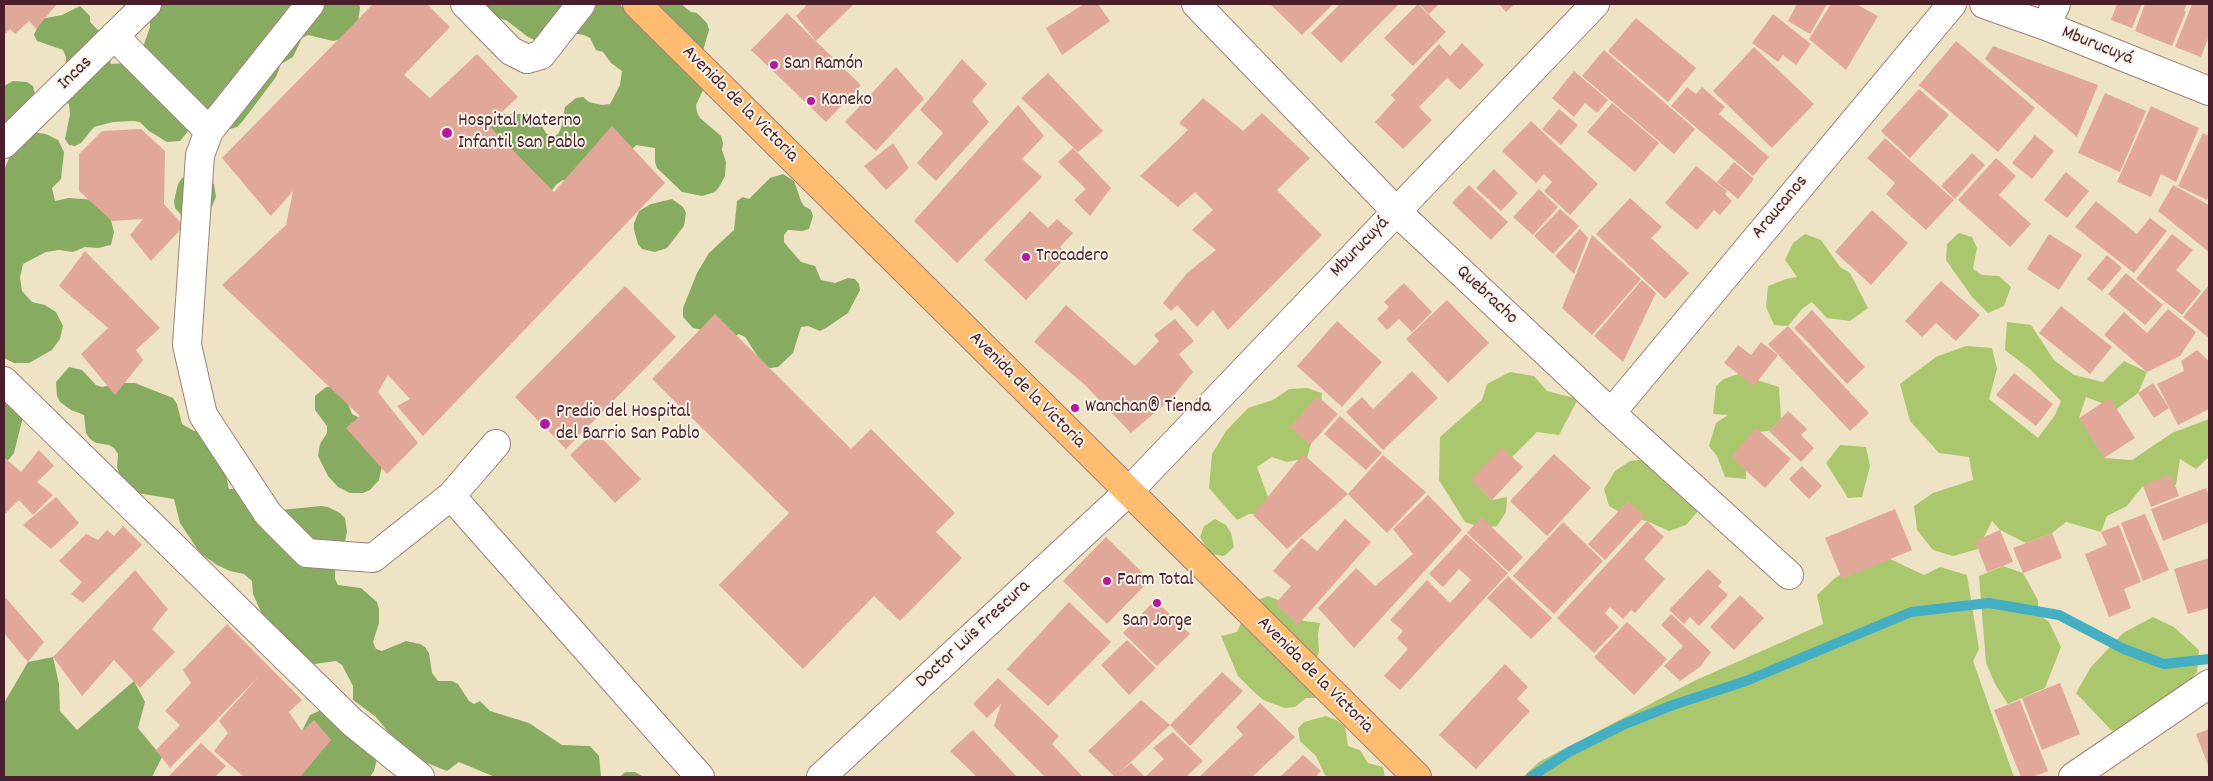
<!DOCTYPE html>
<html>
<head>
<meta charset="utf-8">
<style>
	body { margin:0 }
	#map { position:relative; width:2213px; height:781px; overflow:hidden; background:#efe3c5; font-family:Dekko,sans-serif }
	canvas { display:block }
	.frame { position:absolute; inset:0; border:5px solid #4a1f2b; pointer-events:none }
</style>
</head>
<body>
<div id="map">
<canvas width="2213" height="781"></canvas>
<div class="frame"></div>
</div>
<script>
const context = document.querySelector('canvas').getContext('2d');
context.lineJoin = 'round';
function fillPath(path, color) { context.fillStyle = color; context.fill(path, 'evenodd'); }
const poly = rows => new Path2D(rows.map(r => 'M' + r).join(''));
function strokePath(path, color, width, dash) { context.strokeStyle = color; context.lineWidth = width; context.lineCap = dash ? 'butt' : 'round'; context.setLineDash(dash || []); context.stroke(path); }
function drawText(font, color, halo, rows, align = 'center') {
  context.font = font + ' Dekko,sans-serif'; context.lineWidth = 4; context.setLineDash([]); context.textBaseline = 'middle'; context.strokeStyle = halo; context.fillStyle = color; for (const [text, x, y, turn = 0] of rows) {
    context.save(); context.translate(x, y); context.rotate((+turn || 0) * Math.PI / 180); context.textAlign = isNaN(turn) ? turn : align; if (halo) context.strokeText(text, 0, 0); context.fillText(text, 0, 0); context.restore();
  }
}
const green = poly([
	[1959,233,1972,237,1977,248,1973,269,1982,275,1999,276,2011,287,2004,306,1988,313,1972,297,1946,260,1947,244],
	[1805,234,1821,240,1840,267,1850,273,1868,308,1850,321,1827,318,1812,302,1802,309,1788,326,1774,325,1766,307,1768,286,1786,279,1797,277,1785,260,1793,243],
	[2007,322,2031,325,2054,360,2074,375,2103,382,2124,361,2147,372,2138,393,2117,409,2086,397,2079,418,2098,431,2104,458,2132,460,2172,433,2209,419,2209,457,2196,469,2180,459,2176,485,2143,486,2127,506,2107,516,2101,532,2066,522,2052,533,2026,543,2000,530,1992,521,1978,549,1953,556,1933,550,1917,530,1914,506,1933,493,1973,480,1969,457,1939,453,1910,421,1900,384,1936,357,1966,346,1992,348,1997,369,1989,399,2038,438,2055,415,2061,401,2031,370,2005,350],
	[1510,372,1534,376,1547,391,1578,399,1559,435,1537,432,1501,468,1478,472,1479,488,1492,500,1507,497,1506,512,1497,526,1483,528,1465,522,1439,480,1440,437,1482,400,1487,384],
	[1738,374,1779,387,1781,419,1769,431,1753,432,1747,448,1746,479,1725,477,1717,456,1709,446,1716,423,1728,415,1713,414,1716,386,1724,379],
	[1307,388,1322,393,1321,408,1307,458,1287,462,1272,457,1257,467,1268,497,1264,513,1249,514,1237,520,1209,488,1212,454,1226,431,1248,408,1273,400,1289,389],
	[1840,445,1866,447,1870,466,1862,497,1848,498,1826,463],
	[1648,459,1699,510,1686,525,1669,531,1647,521,1629,518,1609,506,1604,489,1615,471,1630,461],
	[1215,519,1226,525,1231,533,1234,547,1224,556,1210,554,1200,537,1204,526],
	[1890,559,1924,575,1940,567,1967,575,1979,649,1973,661,2014,777,1523,777,1539,762,1694,681,1823,624,1817,595,1835,578,1859,564],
	[2003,566,2023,573,2038,600,2038,614,2049,622,2061,647,2045,688,2008,704,1995,684,1986,663,1979,576],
	[1268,596,1283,602,1291,619,1320,623,1318,634,1319,652,1316,660,1326,688,1317,698,1306,698,1295,707,1285,708,1263,700,1250,688,1238,676,1221,636,1237,632,1242,621,1243,606],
	[2153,617,2174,627,2199,650,2197,672,2170,702,2136,724,2112,731,2076,693,2091,667,2123,633],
	[1326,716,1338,721,1345,727,1348,746,1360,750,1368,763,1383,767,1385,777,1328,777,1325,775,1316,756,1300,741,1298,728,1304,722]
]);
const forest = poly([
	[122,4,359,4,360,8,358,21,347,38,333,41,308,35,302,38,293,57,281,64,276,77,242,122,237,127,230,129,217,126,143,47,150,27,150,21,148,14,129,11],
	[474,4,620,4,627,14,633,17,648,20,659,4,681,4,691,12,697,13,707,23,709,30,702,54,708,80,696,105,697,112,700,118,721,136,723,143,722,150,726,162,725,176,719,187,715,192,702,196,682,192,657,168,655,162,655,148,636,145,631,151,570,180,563,180,557,184,549,194,488,125,495,117,502,114,529,114,540,123,546,133,552,137,558,134,561,128,565,107,576,98,583,97,589,102,602,105,610,104,620,85,622,71,611,63,603,52,596,50,590,38,584,35,570,33,553,48,528,37,506,20,486,17],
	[80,6,90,16,90,22,100,32,111,64,125,63,189,130,180,141,167,142,149,131,140,122,133,121,113,122,94,127,81,143,75,146,69,145,65,139,70,114,69,104,65,102,66,57,63,50,37,41,34,35,41,19,62,15],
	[13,81,27,82,33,86,36,99,4,143,4,86],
	[32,132,46,134,58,140,64,152,61,179,52,188,55,201,69,198,97,200,108,209,114,232,111,245,98,248,85,247,73,252,59,250,46,252,23,264,20,278,22,291,32,302,45,305,56,312,63,326,60,339,52,350,29,363,14,363,4,358,4,170,12,151],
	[783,174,794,181,801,201,804,206,811,210,813,216,809,229,802,231,788,230,784,235,784,242,788,247,801,262,815,266,821,280,835,283,848,278,855,279,859,284,860,290,848,313,826,328,820,331,808,326,801,327,793,353,778,367,770,368,764,366,745,337,739,334,733,337,693,328,683,317,683,308,697,273,709,253,734,230,737,201,743,197,749,199,770,178],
	[189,176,202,177,214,184,216,197,208,216,184,218,175,208,174,201,178,184,182,178],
	[672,199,683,207,686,213,684,226,667,248,655,252,642,249,638,244,634,230,634,223,639,211,651,204],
	[69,367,82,370,96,385,102,387,122,383,135,383,173,398,177,404,182,424,194,431,200,431,225,470,229,489,267,489,272,494,275,507,281,510,321,506,328,507,340,513,345,518,347,532,344,546,335,572,335,579,338,585,361,588,377,602,379,609,379,623,373,642,376,649,382,651,406,641,420,644,425,647,429,653,432,673,438,681,452,681,458,684,469,701,474,704,480,701,490,711,529,723,562,745,590,746,599,756,601,776,621,776,625,772,635,772,644,777,495,777,459,762,447,771,427,763,420,763,389,733,376,717,353,700,353,686,342,665,336,661,315,664,308,662,270,632,253,594,252,581,244,574,230,571,217,565,200,553,180,523,174,499,137,493,121,479,117,467,118,454,114,448,109,445,96,443,90,439,86,433,84,415,71,410,60,402,57,396,56,382],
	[326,387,333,387,347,401,352,414,364,420,383,461,379,480,370,490,363,493,350,493,338,487,328,476,318,456,320,444,327,433,327,426,315,410,315,396],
	[4,392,23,417,14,453,6,463,4,463],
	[53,657,59,684,60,711,77,730,134,681,145,702,138,728,162,757,152,777,4,777,4,703,28,662],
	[323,709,377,758,374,771,370,777,295,777,302,731,310,715]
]);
const stream = poly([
	[1531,777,1569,752,1625,724,1673,705,1746,681,1911,612,1989,603,2059,615,2124,649,2164,664,2209,659]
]);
const building = poly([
	[4,4,57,4,36,29,29,21,15,34,10,29,4,35],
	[373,4,427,4,450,27,404,75,430,98,477,54,518,97,488,125,554,192,612,126,665,183,423,436,397,406,410,399,388,375,378,392,418,443,387,474,346,428,360,416,222,285,286,225,293,191,271,216,222,158],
	[804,4,854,4,816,41,796,16,806,6],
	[1084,4,1098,4,1110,21,1062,55,1046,28],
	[1270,4,1333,4,1302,35],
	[1340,4,1399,4,1341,63,1311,33],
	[1418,4,1446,32,1413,66,1384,38],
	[1419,4,1439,4,1429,14],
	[1499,4,1515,4,1506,12],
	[1797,4,1827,4,1810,34,1788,21],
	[1831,4,1856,4,1878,16,1846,70,1809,39],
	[2117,4,2142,4,2132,28,2111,20],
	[2145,4,2187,4,2184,11,2186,12,2172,46,2135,31],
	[2192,4,2209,4,2209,36,2201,57,2175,47],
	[787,13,861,85,826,122,751,50],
	[1773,14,1811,44,1796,65,1783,55,1778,62,1752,43],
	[1636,18,1696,68,1668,102,1608,51],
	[1956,41,2035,108,1998,152,1919,85],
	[1462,43,1484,65,1460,90,1447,78,1419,107,1432,120,1403,149,1375,122,1395,100,1391,95,1439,44,1450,56],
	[1993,46,2098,85,2077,137,1985,59],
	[1754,47,1814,104,1772,148,1713,91],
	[1604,50,1695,129,1674,154,1582,76],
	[962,59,987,84,972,101,989,122,936,181,917,163,943,133,920,110],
	[896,67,924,99,876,151,845,122],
	[1574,71,1608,100,1597,113,1585,103,1574,117,1552,98],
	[1048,73,1103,131,1078,152,1021,98],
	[1687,87,1696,94,1702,87,1725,107,1719,114,1769,157,1753,176,1671,106],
	[1919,89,1949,115,1910,158,1881,131],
	[2105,93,2146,111,2120,172,2078,153],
	[1203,98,1243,131,1262,113,1310,158,1277,190,1322,235,1228,330,1213,310,1197,327,1177,305,1171,311,1163,303,1187,273,1216,250,1192,230,1213,210,1195,192,1178,207,1140,176,1188,130,1179,123],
	[1612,103,1659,143,1635,172,1587,132],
	[1018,105,1044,136,1022,159,1042,177,957,263,914,221],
	[2151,106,2199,128,2176,182,2161,174,2151,197,2117,182],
	[1559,109,1578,125,1561,145,1542,129],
	[1531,121,1598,184,1570,215,1544,191,1552,182,1544,174,1536,183,1502,151],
	[141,129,165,151,164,204,184,226,151,261,130,235,143,219,112,221,79,191,79,154,102,131],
	[2203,133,2209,136,2209,194,2207,200,2178,186],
	[2035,135,2054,151,2032,179,2012,163],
	[1885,138,1954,200,1926,230,1886,194,1895,183,1867,158],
	[893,143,909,168,886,190,864,166],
	[1073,148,1111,188,1090,216,1074,200,1086,189,1058,162],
	[1972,153,1985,165,1955,199,1941,186],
	[1996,158,2016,176,1999,195,2031,224,2010,247,1958,200],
	[1734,162,1754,179,1738,199,1717,182],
	[1696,166,1727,191,1725,194,1732,201,1720,215,1714,210,1697,230,1665,203],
	[1494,169,1518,193,1501,211,1476,188],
	[2066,172,2089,191,2067,218,2044,200],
	[1469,185,1508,222,1491,240,1452,203],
	[2173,185,2209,205,2209,252,2158,211],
	[1539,189,1558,207,1533,235,1513,217],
	[1630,198,1662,227,1651,238,1689,273,1665,299,1596,234],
	[2096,201,2137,234,2150,218,2167,231,2134,273,2075,227],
	[1560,209,1579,226,1553,254,1534,236],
	[1872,210,1908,243,1871,285,1835,252],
	[1030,211,1048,228,1057,219,1073,233,1060,247,1068,255,1026,300,984,260],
	[1580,229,1588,238,1574,274,1555,256],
	[2049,234,2082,255,2059,290,2027,269],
	[2172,234,2193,250,2176,270,2201,291,2182,315,2136,279],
	[1592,235,1641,279,1592,335,1562,308],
	[85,251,160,328,136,350,143,360,115,395,81,354,108,328,59,286],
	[2107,255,2122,268,2102,291,2087,279],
	[2126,273,2163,305,2145,325,2108,294],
	[1642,280,1656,293,1623,362,1594,336],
	[1941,281,1980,315,1956,341,1936,323,1922,337,1905,321],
	[1404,283,1432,312,1412,332,1399,319,1387,330,1377,319,1389,307,1384,302],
	[2209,285,2209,338,2183,317],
	[625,286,676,337,566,449,515,397],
	[1447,300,1489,343,1448,383,1406,339],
	[1066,305,1135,366,1159,341,1154,335,1175,319,1194,341,1179,354,1193,372,1171,399,1131,433,1085,385,1034,342],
	[2061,306,2112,347,2090,374,2039,333],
	[2168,309,2196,332,2180,356,2147,372,2104,335,2124,312,2147,333],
	[1812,310,1865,367,1847,384,1794,328],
	[715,314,851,449,871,429,955,513,936,532,962,558,900,621,874,596,803,669,719,585,789,513,652,379],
	[1337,321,1382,362,1342,407,1297,366],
	[1788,326,1869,413,1850,431,1768,344],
	[1761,342,1778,355,1754,386,1724,363,1738,345,1751,355],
	[2197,350,2209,361,2209,409,2178,425,2157,384,2184,371,2181,361],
	[1412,371,1438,398,1383,450,1346,412,1362,397,1373,409],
	[2014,373,2053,404,2036,426,1996,395],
	[2153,383,2169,408,2154,418,2138,393],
	[1317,396,1338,414,1310,445,1290,427],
	[2110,398,2135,438,2104,458,2079,418],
	[1788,411,1807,429,1801,435,1814,448,1801,462,1769,431],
	[1340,416,1382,453,1366,470,1324,434],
	[1756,428,1791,459,1765,488,1731,457],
	[595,431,641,479,615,503,570,455],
	[1502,447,1523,467,1492,500,1470,480],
	[39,450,54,466,37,482,53,495,33,515,19,500,4,515,4,457,21,472],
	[1303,454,1348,494,1287,549,1253,515],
	[1554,454,1591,488,1547,536,1510,501],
	[1383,455,1426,492,1387,533,1348,494],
	[1802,466,1822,486,1809,499,1789,479],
	[2171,474,2179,496,2151,507,2143,486],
	[2206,488,2209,496,2209,522,2163,541,2151,509],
	[1428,495,1462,530,1354,648,1318,608,1356,568,1375,586,1413,554,1393,529],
	[56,497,79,523,51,549,23,525],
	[1628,501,1645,516,1605,560,1588,544],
	[1895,509,1912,550,1842,579,1825,538],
	[2145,514,2169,570,2143,581,2121,523],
	[1481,517,1523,557,1509,572,1467,533],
	[1345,519,1371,542,1298,625,1275,604,1291,586,1273,571,1302,538,1317,551],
	[1647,521,1664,537,1644,559,1665,579,1635,613,1631,610,1623,619,1610,607,1605,613,1619,627,1594,653,1557,618],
	[1563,522,1603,561,1554,614,1513,576],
	[2119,525,2141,582,2124,589,2131,608,2109,617,2085,554,2107,545,2101,532],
	[123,526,142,545,83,603,71,594,82,582,59,561,86,534,98,540,107,530,114,536],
	[2000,530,2013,562,1987,572,1975,541],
	[2052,533,2062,558,2023,573,2013,548],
	[1466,534,1508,573,1400,690,1384,676,1408,649,1397,638,1403,631,1390,620,1427,580,1450,603,1471,580,1459,569,1443,587,1429,574],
	[1106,537,1150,580,1107,624,1063,581],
	[2209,558,2209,608,2188,614,2174,569],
	[1708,569,1722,582,1718,586,1728,595,1699,626,1690,617,1684,624,1669,610],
	[135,570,168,609,152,629,175,652,140,688,114,660,82,696,53,657],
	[1508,576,1552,618,1531,639,1487,598],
	[1740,595,1764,618,1734,650,1710,627],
	[6,598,44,642,28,662,4,633,4,599],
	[1155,600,1190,634,1157,666,1123,633],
	[1069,602,1111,642,1048,706,1007,669],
	[1671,614,1711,652,1700,667,1680,681,1664,666,1683,646,1661,625],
	[1627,622,1667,659,1634,695,1594,657],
	[227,624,302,700,289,712,302,731,314,720,331,740,300,777,244,777,214,751,228,733,219,721,260,675,170,768,156,750,180,725,165,711,191,683,183,670],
	[1127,640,1156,668,1129,695,1101,665],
	[1505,664,1528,687,1517,699,1530,711,1476,769,1439,735],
	[1222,672,1243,691,1190,746,1170,725,1119,773,1131,763,1145,777,1115,777,1088,751,1141,700,1170,725],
	[998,678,1059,736,1052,744,1083,777,1045,777,994,726,1001,704,987,718,973,704],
	[2060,683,2080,734,2042,750,2022,698],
	[2020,700,2048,771,2032,777,2021,777,1994,710],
	[1260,703,1295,737,1252,777,1199,777,1243,735,1236,727],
	[2209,729,2209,768,2196,734],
	[973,730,1017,777,977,777,950,751],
	[1173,732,1203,761,1186,777,1145,777,1164,759,1153,748],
	[201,743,226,766,215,777,168,777],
	[1303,755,1321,771,1315,777,1280,777]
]);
const minor = poly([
	[310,4,209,131,200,155,187,345,203,415,268,514,307,553,373,558,451,496,496,444],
	[465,4,511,51,527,59,541,55,581,4],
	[1196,4,1396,211,1611,413,1789,575],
	[1984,4,2046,26,2209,91],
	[2046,26,2056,4],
	[114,36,209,131],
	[4,144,147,4],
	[4,381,352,722,420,777],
	[1611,413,1952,4],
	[451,496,700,777],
	[821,777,1128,492,1595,4],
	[2073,777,2209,684]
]);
const major = poly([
	[637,4,1417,777]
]);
const markers = [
	[774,65,5,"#b5179e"],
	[811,101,5,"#b5179e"],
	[447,133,6,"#b5179e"],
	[1026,257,5,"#b5179e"],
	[1075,408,5,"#b5179e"],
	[545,424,6,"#b5179e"],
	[1107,581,5,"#b5179e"],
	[1157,603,5,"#b5179e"]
];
const streetNames = [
	["Mburucuyá",2097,47,22],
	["Incas",76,74,-44],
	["Avenida de la Victoria",739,105,45],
	["Araucanos",1781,208,-50],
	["Mburucuyá",1361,248,-46],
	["Quebracho",1486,296,43],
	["Avenida de la Victoria",1026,391,45],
	["Doctor Luis Frescura",974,635,-43],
	["Avenida de la Victoria",1314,676,45]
];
const poiNames = [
	["San Ramón",784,65],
	["Kaneko",821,101],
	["Hospital Materno",458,122],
	["Infantil San Pablo",458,144],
	["Trocadero",1036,257],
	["Wanchan® Tienda",1085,408],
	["Predio del Hospital",556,413],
	["del Barrio San Pablo",556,435],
	["Farm Total",1117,581],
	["San Jorge",1157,622,"center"]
];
fillPath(green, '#aac76e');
fillPath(forest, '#87ac61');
strokePath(stream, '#44afc3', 10);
fillPath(building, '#e1a899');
strokePath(minor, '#9c8178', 30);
strokePath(major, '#9c8178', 30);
strokePath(minor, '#fff', 28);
strokePath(major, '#febc70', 28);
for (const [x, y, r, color] of markers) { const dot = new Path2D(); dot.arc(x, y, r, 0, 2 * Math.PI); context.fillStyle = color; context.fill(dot); strokePath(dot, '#f7f3e8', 2); }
drawText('19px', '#4a1f2b', '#f7f3e8', streetNames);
drawText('19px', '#4a1f2b', '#f7f3e8', poiNames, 'left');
</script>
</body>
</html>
